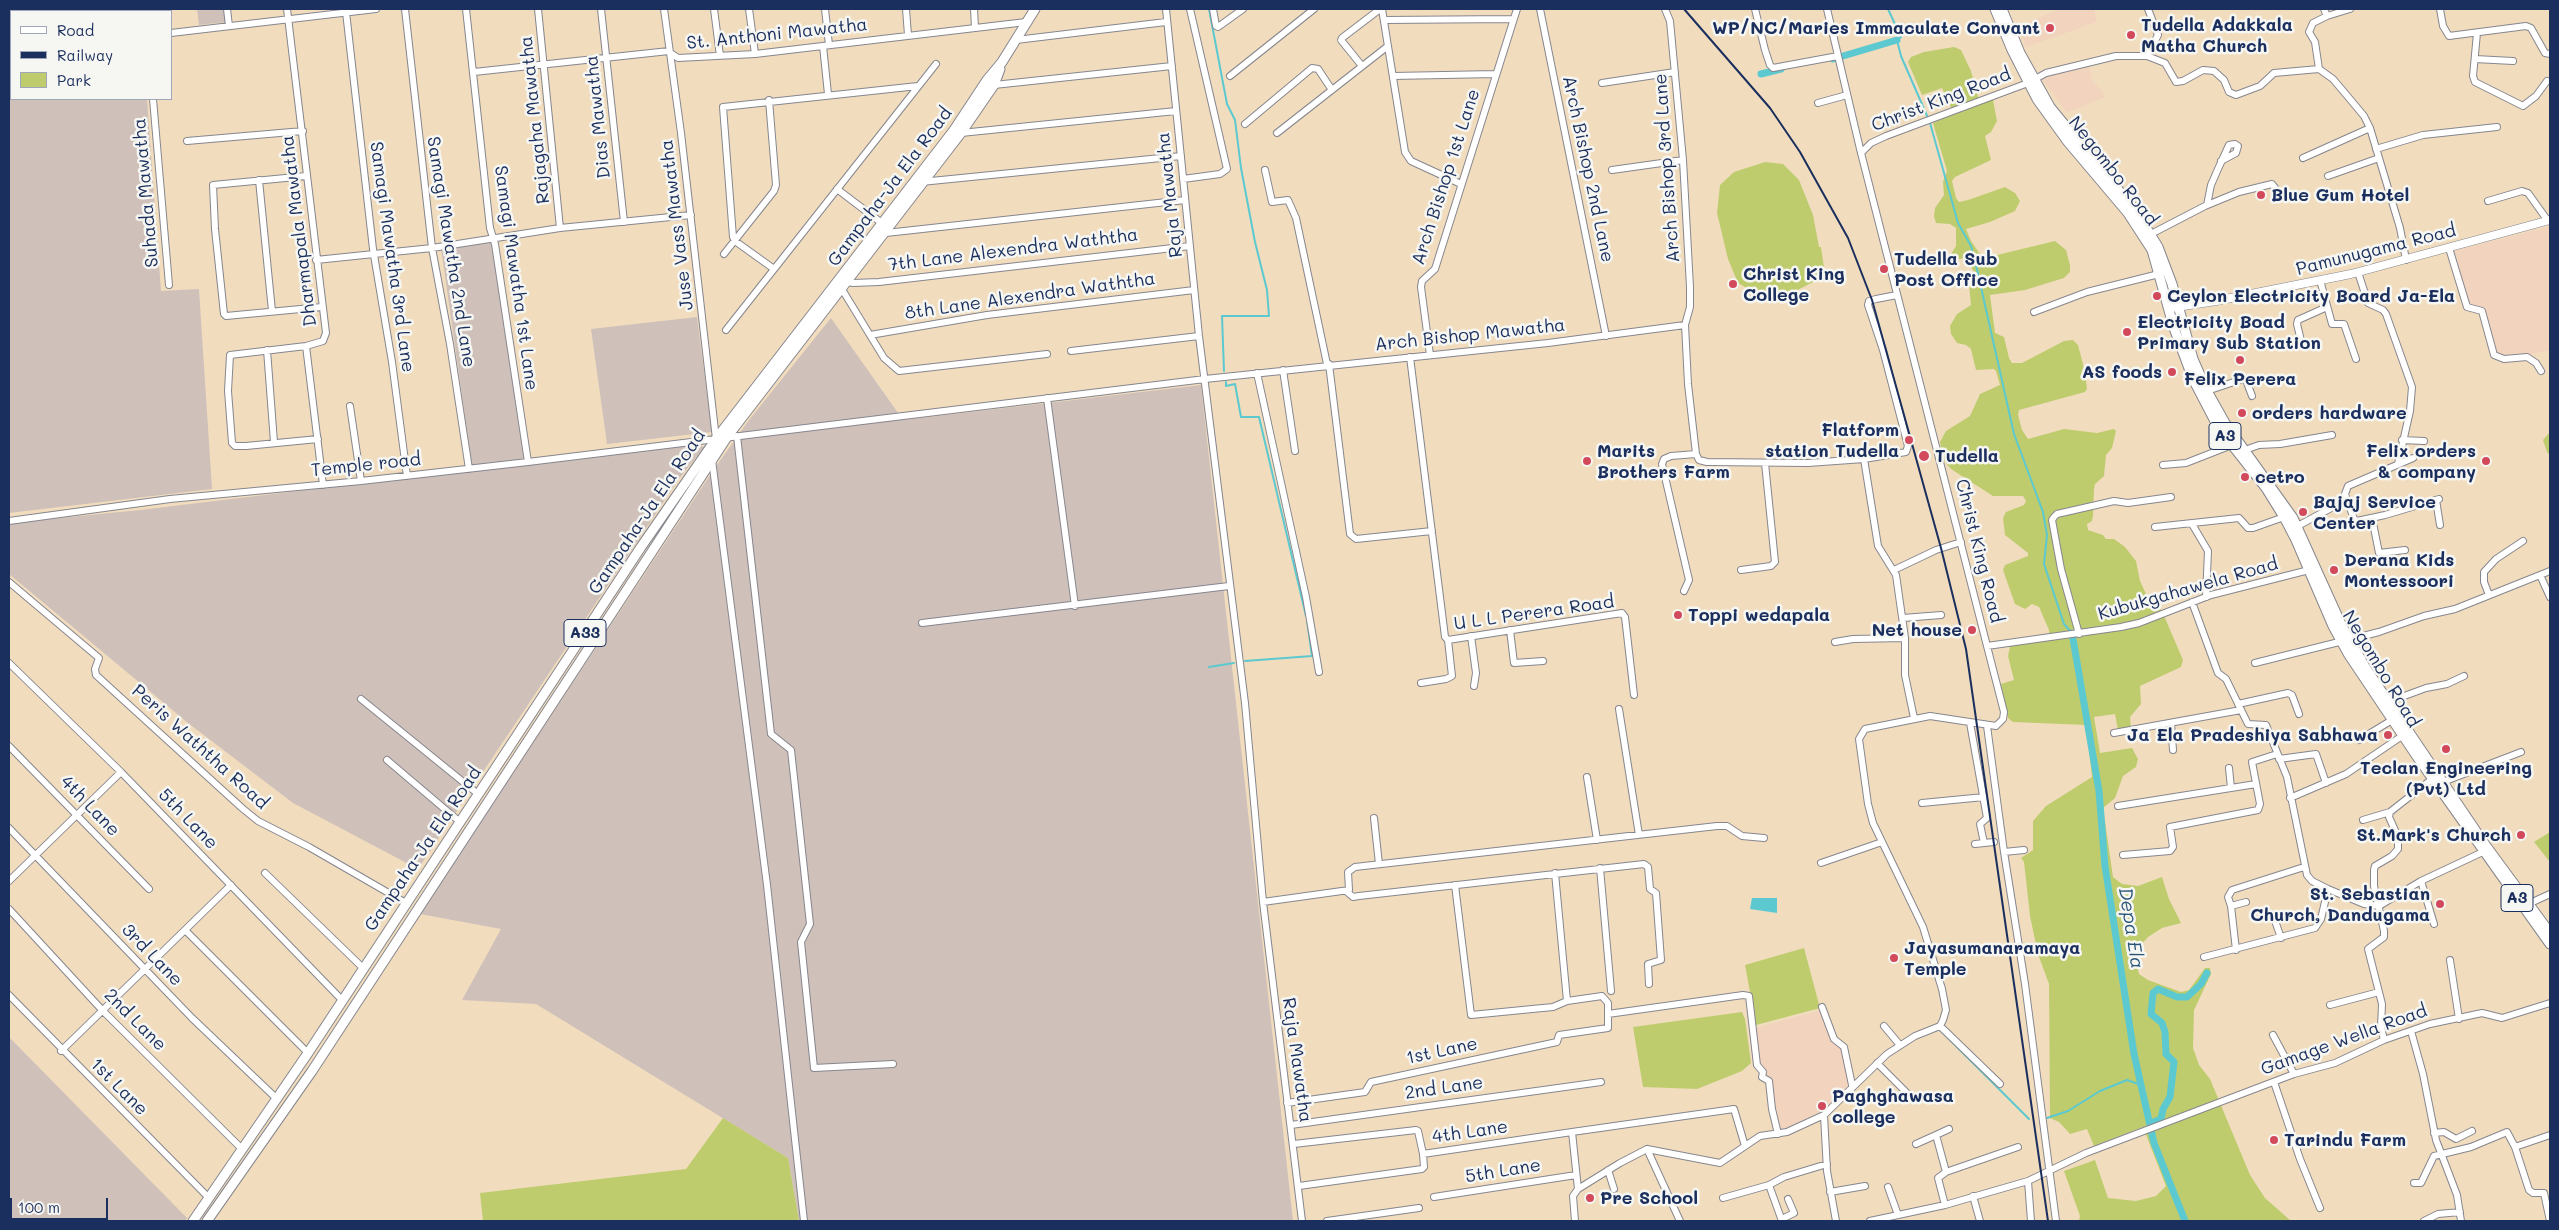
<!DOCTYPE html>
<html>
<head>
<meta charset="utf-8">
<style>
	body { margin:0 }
	#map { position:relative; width:2559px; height:1230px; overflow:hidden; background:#f1ddbe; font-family:Mali,sans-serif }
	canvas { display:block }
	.frame { position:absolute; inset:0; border:10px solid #1b2f5e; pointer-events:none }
	.legend { position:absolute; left:10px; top:10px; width:162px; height:90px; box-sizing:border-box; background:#f6f6f2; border:1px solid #9ea6b7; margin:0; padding:6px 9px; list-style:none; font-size:15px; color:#1b2f5e }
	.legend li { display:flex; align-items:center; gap:10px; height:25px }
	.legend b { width:25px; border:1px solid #9ea6b7 }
	.scale { position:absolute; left:10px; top:1198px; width:98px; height:22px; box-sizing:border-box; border:2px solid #1b2f5e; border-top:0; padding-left:6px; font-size:15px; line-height:18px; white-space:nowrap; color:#1b2f5e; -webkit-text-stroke:4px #f6f6f2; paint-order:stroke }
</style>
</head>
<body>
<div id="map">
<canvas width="2559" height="1230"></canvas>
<div class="frame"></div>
<ul class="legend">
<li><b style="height:6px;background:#fff"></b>Road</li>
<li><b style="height:6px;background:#1b2f5e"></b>Railway</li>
<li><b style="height:14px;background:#becc6e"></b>Park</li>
</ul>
<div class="scale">100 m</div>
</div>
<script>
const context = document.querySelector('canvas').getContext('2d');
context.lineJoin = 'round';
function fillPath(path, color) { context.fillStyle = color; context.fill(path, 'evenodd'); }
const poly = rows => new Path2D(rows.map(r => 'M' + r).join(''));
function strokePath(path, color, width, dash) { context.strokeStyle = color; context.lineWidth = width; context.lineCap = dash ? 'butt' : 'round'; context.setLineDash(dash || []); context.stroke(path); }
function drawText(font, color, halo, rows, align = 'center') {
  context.font = font + ' Mali,sans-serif'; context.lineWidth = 5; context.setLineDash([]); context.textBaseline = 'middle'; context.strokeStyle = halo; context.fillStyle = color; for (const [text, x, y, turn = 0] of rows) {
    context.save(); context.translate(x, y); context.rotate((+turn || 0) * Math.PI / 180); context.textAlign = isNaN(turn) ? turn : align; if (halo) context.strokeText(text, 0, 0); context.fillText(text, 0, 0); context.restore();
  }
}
const built = poly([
	[2059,9,2094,9,2097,22,2026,47,2018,27],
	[2086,64,2089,67,2092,80,2101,89,2105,97,2074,110,2066,112,2042,79],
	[2550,226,2550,350,2512,358,2495,356,2483,309,2477,306,2470,307,2451,252],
	[1821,1010,1833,1043,1841,1048,1850,1084,1822,1110,1787,1129,1779,1131,1772,1080,1765,1074,1760,1062,1755,1028]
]);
const industrial = poly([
	[197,9,225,9,226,22,199,25],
	[11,58,11,99,147,99,161,291,199,289,212,489,9,513,9,59],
	[494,241,522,442,527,459,472,466,441,248],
	[697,317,712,432,607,444,591,329],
	[831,318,903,420,1201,385,1293,1221,799,1221,788,1158,536,1004,462,1000,501,929,420,914,712,472,749,420],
	[695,443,704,447,679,479,418,869,293,803,188,723,9,574,9,523,140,510],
	[9,1037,187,1218,185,1221,9,1221]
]);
const green = poly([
	[1954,47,1961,50,1971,71,1978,97,1993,100,1997,121,1991,132,1985,136,1991,160,1955,177,1952,181,1956,198,1959,202,1968,200,2005,187,2015,193,2020,201,2015,211,1990,222,1966,229,1971,241,1980,254,1993,256,2055,241,2066,250,2070,265,2070,272,2064,278,2025,290,1990,295,1995,333,2004,337,2009,358,2012,363,2022,363,2064,341,2073,340,2078,345,2085,372,2087,389,2085,392,2019,410,2018,415,2022,430,2028,439,2064,429,2097,433,2114,429,2116,431,2112,448,2106,455,2104,476,2095,484,2094,489,2093,516,2092,521,2087,524,2088,530,2103,535,2106,539,2114,539,2125,547,2136,561,2140,581,2146,594,2162,611,2183,660,2181,667,2140,686,2141,704,2130,717,2131,728,2118,730,2115,714,2094,717,2100,753,2132,748,2138,759,2136,767,2123,776,2115,798,2103,808,2113,877,2122,884,2138,886,2162,877,2169,899,2181,923,2162,928,2148,937,2140,946,2137,966,2139,974,2148,980,2181,992,2189,990,2205,968,2210,968,2211,974,2194,1010,2193,1048,2199,1065,2210,1079,2250,1175,2265,1198,2291,1221,2079,1221,2080,1216,2064,1171,2095,1160,2108,1198,2136,1201,2156,1196,2166,1186,2143,1127,2094,1146,2087,1129,2070,1134,2059,1122,2050,1118,2049,984,2038,954,2030,916,2024,862,2021,858,2033,850,2033,821,2046,806,2092,777,2086,725,2013,722,2008,718,2001,684,2014,680,2008,656,2010,646,2049,640,2049,630,2039,607,2032,604,2025,609,2015,604,2003,570,2005,565,2028,556,2028,553,2005,535,2003,518,2006,512,2024,505,2026,501,2023,496,1993,496,1951,469,1944,461,1940,442,1946,431,1970,416,1980,394,2000,385,1996,371,1994,369,1976,370,1971,349,1966,345,1957,343,1951,334,1950,326,1957,314,1971,305,1969,284,1975,283,1974,272,1966,258,1951,260,1951,254,1956,246,1956,228,1950,224,1936,223,1934,216,1935,208,1944,195,1943,182,1947,171,1933,123,1954,114,1942,88,1922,95,1908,62,1911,57,1924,52],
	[1765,162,1783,164,1799,180,1813,215,1819,247,1821,247,1825,274,1816,275,1815,281,1794,292,1757,294,1738,283,1728,259,1717,213,1720,185,1734,172],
	[2550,432,2550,455,2547,452,2543,440],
	[2550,832,2550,862,2534,842],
	[1804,948,1820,1008,1756,1025,1745,965],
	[1742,1012,1745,1019,1751,1063,1742,1071,1697,1089,1643,1087,1633,1027],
	[723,1118,788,1158,799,1221,483,1221,480,1193,686,1169]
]);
const water = poly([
	[1752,898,1777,898,1777,913,1750,909]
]);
const stream = poly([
	[1209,9,1227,104,1235,120,1241,168,1255,242,1267,290,1269,316,1222,316,1224,371],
	[1888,9,1901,37,1897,40,1901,56,1928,118],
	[1930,123,1958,223,1971,246,1976,265,2014,434,2043,512,2047,535,2044,564,2064,624,2071,632],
	[1226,382,1226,386,1235,384,1241,417,1259,417,1306,616],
	[1245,661,1312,656,1307,620],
	[1209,667,1234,663],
	[1939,1029,2029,1119],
	[2047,1118,2068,1111,2100,1091,2127,1080,2141,1085]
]);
const canal = poly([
	[1833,59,1897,40],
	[1761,74,1781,69],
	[2072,633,2099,791,2105,866,2134,1054,2154,1143,2185,1221],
	[2151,1123,2161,1119,2163,1109,2170,1097,2174,1062,2166,1054,2165,1032,2162,1023,2151,1014,2153,993,2158,989,2177,997,2187,997,2201,984,2207,973]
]);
const minor = poly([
	[48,9,48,11],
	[108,9,108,11],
	[167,9,168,11],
	[227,9,229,26],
	[287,9,326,333,323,341,306,346,323,485],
	[405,9,432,248,450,344,469,469],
	[466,9,490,228,495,244,528,462],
	[538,9,560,228],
	[601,9,624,222],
	[664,9,681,133,716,439],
	[714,9,720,56],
	[749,9,755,54],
	[825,9,829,45],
	[906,9,908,35],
	[974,9,975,28],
	[1166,9,1199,336,1245,703,1263,902,1302,1221],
	[1213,9,1216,26,1218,27,1243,9],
	[1382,9,1405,152,1411,161,1461,184],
	[1540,9,1606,336],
	[1665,9,1670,21,1683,160,1690,287,1690,307,1685,325,1688,384,1696,454,1699,460,1707,462,1808,463,1864,459,1906,452,1908,446,1883,350,1868,305,1869,301,1876,299,1897,295],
	[1755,9,1765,50,1770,65,1773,68,1838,56],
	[1827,9,1861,153],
	[2324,9,2327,16,2313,23,2309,32,2315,42,2319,69,2333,79,2349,98,2364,116,2370,128,2400,228,2406,260],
	[2440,9,2443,26,2449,36,2526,26,2531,28,2545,53,2550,54],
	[346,12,373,249,392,362,407,476],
	[2327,16,2350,9],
	[1384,20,1513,19],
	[171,33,376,9],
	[2477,33,2473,76,2475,82,2523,106,2536,96,2547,81],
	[1016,40,1166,22],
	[823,46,828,94],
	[669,52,678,58,755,54,1026,22],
	[9,56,11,56],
	[2147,56,2158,35,2148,9],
	[2475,59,2513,61],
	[1362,66,1341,40,1342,38,1380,9],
	[474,72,669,51],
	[1230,76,1314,9],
	[1393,76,1495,74],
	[1602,83,1675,72],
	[994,85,1172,66],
	[153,99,169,285],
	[1818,103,1847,95],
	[1245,124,1312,68,1318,69,1332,90],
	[961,133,1176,111],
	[1277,133,1388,46],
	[187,141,303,131],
	[2376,149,2423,135,2497,127],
	[2303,158,2370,128],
	[1265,170,1272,202,1288,200,1296,218,1327,364],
	[1612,170,1683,160],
	[306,176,213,185,215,229,224,314,226,316,322,307],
	[2328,176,2379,158],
	[1183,179,1220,174,1227,169,1190,9],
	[259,180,272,311],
	[921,182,1181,156],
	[837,189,883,224],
	[2488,201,2522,191,2528,193,2548,221],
	[2207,205,2211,185,2218,169,2229,145,2235,144,2238,146,2236,153,2221,161],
	[886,233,1185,200],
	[2151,234,2205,206,2239,192,2272,184,2276,189],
	[2449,248,2467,307,2482,311,2494,355,2504,359,2527,357,2536,363,2541,371],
	[724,254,774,191,776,185,769,100],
	[316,260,432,248,560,228,691,215],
	[774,269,735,241,733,237,723,107,918,86],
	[2358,272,2368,303,2383,310,2386,314,2412,387,2410,411,2398,464],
	[2320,280,2332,324,2344,324,2356,359],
	[844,281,853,283,879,282,1190,246],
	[840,286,884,358,899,371,1047,354],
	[2034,312,2087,292,2159,274],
	[726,330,936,64],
	[870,335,987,315,1194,290],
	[2302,345,2297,324,2298,320,2327,307],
	[306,346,230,355,228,391,232,443,235,446,246,446,318,439],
	[267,350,274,442],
	[1071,351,1199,336],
	[1430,355,1421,287,1422,281,1435,269,1517,9],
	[1410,357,1445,637,1448,640,1622,613,1625,617,1634,695],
	[1329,364,1350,534,1356,539,1432,531],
	[1283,370,1295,451],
	[1257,373,1306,597,1319,672],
	[2204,392,2243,379,2246,380,2252,396],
	[1047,398,1075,606],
	[350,406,361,481],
	[737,436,771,734,791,750,810,924,801,942,814,1068,893,1064],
	[2402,440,2424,441],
	[2245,450,2259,445,2280,444,2332,435],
	[2413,458,2348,486,2345,494,2354,519,2357,521,2385,515,2439,499],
	[1864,459,1878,546,1896,575,1905,638,1905,675,1914,718],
	[712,460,767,885,804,1221],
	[2163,465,2186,463,2232,445],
	[2436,500,2440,525],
	[2372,518,2379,553,2405,550],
	[9,521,170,499,361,481,528,462,1205,379,1548,343,1685,325],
	[2192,524,2208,551,2206,597],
	[2155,527,2239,518,2248,528,2253,528,2284,517],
	[2294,528,2346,500],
	[1741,570,1771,566,1775,562,1765,463],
	[1894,570,1936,550,1961,542],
	[2540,575,2550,597],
	[9,582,99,658,95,669,96,675,242,808,258,821,309,847,406,903],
	[1684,591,1689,580,1662,464,1664,459,1671,456,1696,454],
	[2489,595,2484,582,2484,572,2496,559,2523,541],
	[2192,602,2218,673,2226,679,2248,724,2266,725,2287,777,2307,875,2312,881,2328,889,2364,904,2379,906],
	[1903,618,1941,615],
	[922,623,1229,586],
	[1510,630,1514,663,1543,661],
	[2079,634,2061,569,2052,520,2054,517,2057,514,2114,501,2128,503,2171,497],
	[1471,636,1476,673,1474,686],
	[1835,642,1853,639,1905,638],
	[1987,646,1861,153,1871,143,1886,136,2028,83,2046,73,2116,56,2147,56,2165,63,2176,82,2183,81,2203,70,2214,71,2224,80,2229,92,2236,95,2260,86,2274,73,2319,69],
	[9,663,121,772,342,1000],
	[2255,663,2379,632,2424,616,2455,609,2550,571],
	[1421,683,1446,679,1452,676,1448,640],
	[361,699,478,794],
	[2388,702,2426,688,2447,684,2464,676],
	[2238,704,2288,693,2292,695,2299,714],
	[1619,709,1639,835],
	[1970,723,1987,818,1980,824,1984,843],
	[2171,723,2173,750],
	[1987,726,2004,852,2024,850],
	[2114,733,2241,710],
	[2359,740,2392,720],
	[9,746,149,889],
	[2279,759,2316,754,2326,783],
	[387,760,460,822],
	[2229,768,2231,788],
	[1587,777,1597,840],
	[2443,782,2521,752],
	[2290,798,2346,774,2402,736],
	[1922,803,1984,797],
	[2118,806,2256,784],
	[1374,818,1379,864],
	[2363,820,2390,812],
	[9,828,192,1018,277,1099],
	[1975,844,1994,842],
	[2004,852,2025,984,2056,1221],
	[2123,855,2170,851,2173,847,2170,827,2258,810,2260,804,2252,762,2277,754],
	[1821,863,1882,842],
	[1600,868,1611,991],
	[265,873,363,968],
	[1555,873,1567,1001],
	[9,881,121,772],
	[2421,881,2434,924],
	[1346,891,1353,897,1359,896,1644,864,1648,867,1650,889,1656,893,1661,960,1648,964,1649,984],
	[1263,902,1349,890,1348,872,1355,867,1717,826,1727,826,1742,836,1764,838],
	[2526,905,2550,894],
	[2231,906,2228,897,2232,890,2304,867],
	[2379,906,2421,881,2487,850],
	[9,909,103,1011,242,1149],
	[2273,915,2281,938],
	[185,930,308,1053],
	[2236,950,2231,906,2246,902],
	[2204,957,2315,928,2321,919,2328,889],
	[2450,960,2459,1019],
	[9,995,209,1198],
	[2330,1005,2379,992],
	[1822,1007,1834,1039,1844,1047,1852,1085],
	[1608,1014,1743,995,1749,996,1757,1065,1763,1072,1762,1077,1769,1081,1772,1109,1778,1134],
	[1884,1026,1899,1044],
	[1940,1026,2000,1084],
	[2411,1031,2423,1074,2436,1140,2457,1195,2461,1221],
	[2273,1035,2294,1074],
	[2384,1040,2381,1027,2382,1004,2368,949,2384,937,2384,931,2374,886,2374,870,2375,866,2392,856,2398,849,2398,837,2389,817,2390,812,2432,779],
	[61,1051,231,885],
	[1877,1063,1911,1097],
	[2274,1082,2300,1159,2320,1208],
	[1287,1103,1365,1092,1371,1082,1557,1042,1559,1035,1608,1028,1608,1003,1602,996,1567,1001,1553,1007,1471,1015,1455,885],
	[1824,1115,1827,1171,1836,1221],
	[1291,1125,1601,1082],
	[2434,1133,2444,1132,2456,1139,2472,1131],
	[1936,1135,1949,1129],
	[1294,1144,1416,1130,1418,1131,1423,1154],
	[1916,1144,1936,1135,1946,1172,1938,1178,1945,1205],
	[2515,1147,2550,1135],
	[1647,1149,1680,1221],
	[1608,1170,1614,1189],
	[1946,1172,2018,1147],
	[2028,1181,2031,1221],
	[2414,1183,2421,1183,2434,1156,2471,1147,2507,1132,2515,1147,2529,1190,2533,1193,2544,1193,2550,1221],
	[1299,1186,1422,1169,1424,1167,1423,1154,1572,1132],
	[1888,1187,1898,1215],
	[1578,1189,1572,1132,1734,1109,1745,1146],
	[1830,1192,1865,1186],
	[1973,1196,1980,1221],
	[1434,1197,1576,1175],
	[1723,1198,1769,1185],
	[1782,1219,1794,1213,1788,1199],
	[1327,1221,1419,1208],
	[1575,1221,1573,1196,1578,1189,1620,1163,1647,1149,1720,1163,1760,1136,1787,1132,1824,1115,1887,1054,1915,1036,1940,1026,1943,1020,1946,1010,1942,989,1923,927,1873,823,1868,804,1859,739,1865,729,1930,716,1996,726,2003,719,2004,712,1987,646,2121,627,2139,623,2211,595,2309,570],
	[1782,1221,1769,1185,1784,1177,1827,1164],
	[1870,1221,1945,1205,2028,1181,2086,1153,2294,1074,2335,1063,2384,1040,2430,1024,2482,1013,2502,1018,2550,1003],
	[2424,1221,2438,1214,2460,1212]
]);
const major = poly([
	[2170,308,2216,301,2351,274,2550,220]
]);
const highway = poly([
	[1995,9,2012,50,2037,99,2068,142,2128,213,2152,250,2174,328,2193,379,2218,427,2266,488,2284,517,2296,540,2333,626,2349,655,2418,758,2550,944],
	[2002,9,2020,53,2050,107,2135,210,2158,247,2172,284,2193,359,2207,391,2225,423,2293,518,2341,624,2365,667,2486,846,2550,933],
	[193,1221,308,1053,641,547,716,439,954,130,987,80,1002,62,1035,9],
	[207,1221,312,1071,727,437,961,133,994,85,1000,69]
]);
const rail = poly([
	[1684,9,1770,108,1800,152,1848,238,1872,300,1941,548,1966,649,2048,1221]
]);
const markers = [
	[2050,28,5,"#d1495b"],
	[2131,35,5,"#d1495b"],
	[2261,195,5,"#d1495b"],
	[1884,269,5,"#d1495b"],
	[1733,284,5,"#d1495b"],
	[2157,296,5,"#d1495b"],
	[2127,332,5,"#d1495b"],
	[2240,360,5,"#d1495b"],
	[2172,372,5,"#d1495b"],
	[2242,413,5,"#d1495b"],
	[1909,440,5,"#d1495b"],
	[1924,456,6,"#d1495b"],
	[1587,461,5,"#d1495b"],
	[2486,461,5,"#d1495b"],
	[2245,477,5,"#d1495b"],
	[2303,512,5,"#d1495b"],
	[2334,570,5,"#d1495b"],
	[1678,615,5,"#d1495b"],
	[1972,630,5,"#d1495b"],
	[2388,735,5,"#d1495b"],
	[2446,749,5,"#d1495b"],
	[2521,835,5,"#d1495b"],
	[2440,904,5,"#d1495b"],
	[1894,958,5,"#d1495b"],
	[1822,1106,5,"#d1495b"],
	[2274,1140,5,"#d1495b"],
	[1590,1198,5,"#d1495b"]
];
const shields = [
	[2225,436,32],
	[585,633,42],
	[2517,898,32]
];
const shieldNames = [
	["A3",2225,436],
	["A33",585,633],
	["A3",2517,898]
];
const poiNames = [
	["Tudella Adakkala",2141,25],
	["Matha Church",2141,46],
	["WP/NC/Maries Immaculate Convant",2040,28,"right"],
	["Blue Gum Hotel",2271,195],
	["Tudella Sub",1894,259],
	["Post Office",1894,280],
	["Christ King",1743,274],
	["College",1743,295],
	["Ceylon Electricity Board Ja-Ela",2167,296],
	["Electricity Boad",2137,322],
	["Primary Sub Station",2137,343],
	["AS foods",2162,372,"right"],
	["Felix Perera",2240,379,"center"],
	["orders hardware",2252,413],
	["Flatform",1899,430,"right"],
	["station Tudella",1899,451,"right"],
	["Marits",1597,451],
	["Brothers Farm",1597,472],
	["Felix orders",2476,451,"right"],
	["& company",2476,472,"right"],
	["Tudella",1935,456],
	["cetro",2255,477],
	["Bajaj Service",2313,502],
	["Center",2313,523],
	["Derana Kids",2344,560],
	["Montessoori",2344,581],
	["Toppi wedapala",1688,615],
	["Net house",1962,630,"right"],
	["Ja Ela Pradeshiya Sabhawa",2378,735,"right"],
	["Teclan Engineering",2446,768,"center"],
	["(Pvt) Ltd",2446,789,"center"],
	["St.Mark's Church",2511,835,"right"],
	["St. Sebastian",2430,894,"right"],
	["Church, Dandugama",2430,915,"right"],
	["Jayasumanaramaya",1904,948],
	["Temple",1904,969],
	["Paghghawasa",1832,1096],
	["college",1832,1117],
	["Tarindu Farm",2284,1140],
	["Pre School",1600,1198]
];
const streetNames = [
	["St. Anthoni Mawatha",777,34,-6],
	["Christ King Road",1941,100,-21],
	["Dias Mawatha",598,117,-96],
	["Rajagaha Mawatha",535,120,-96],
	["Arch Bishop 3rd Lane",1667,168,-94],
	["Arch Bishop 2nd Lane",1588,169,78],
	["Negombo Road",2113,171,52],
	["Arch Bishop 1st Lane",1446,177,-72],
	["Gampaha-Ja Ela Road",890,187,-53],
	["Suhada Mawatha",146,193,-95],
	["Raja Mawatha",1170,195,-96],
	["Juse Vass Mawatha",677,225,-97],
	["Dharmapala Mawatha",299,231,-97],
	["7th Lane Alexendra Waththa",1013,250,-7],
	["Pamunugama Road",2376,250,-14],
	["Samagi Mawatha 2nd Lane",451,252,81],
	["Samagi Mawatha 3rd Lane",392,257,82],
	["Samagi Mawatha 1st Lane",516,278,82],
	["8th Lane Alexendra Waththa",1030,296,-8],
	["Arch Bishop Mawatha",1470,335,-6],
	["Temple road",366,465,-6],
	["Gampaha-Ja Ela Road",647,512,-56],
	["Christ King Road",1979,551,76],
	["Kubukgahawela Road",2188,589,-16],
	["U L L Perera Road",1534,613,-8],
	["Negombo Road",2381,669,59],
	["Peris Waththa Road",200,747,42],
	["4th Lane",90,806,46],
	["5th Lane",188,819,46],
	["Gampaha-Ja Ela Road",423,849,-56],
	["3rd Lane",152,955,46],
	["2nd Lane",135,1020,45],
	["Gamage Wella Road",2344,1040,-20],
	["1st Lane",1442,1051,-12],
	["Raja Mawatha",1297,1060,82],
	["1st Lane",119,1087,45],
	["2nd Lane",1444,1088,-8],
	["4th Lane",1470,1132,-8],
	["5th Lane",1503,1171,-9]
];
const waterNames = [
	["Depa Ela",2131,928,81]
];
fillPath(built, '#f2d4be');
fillPath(industrial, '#cfc0ba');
fillPath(green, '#becc6e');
fillPath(water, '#5cc9d0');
strokePath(stream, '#5cc9d0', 2);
strokePath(canal, '#5cc9d0', 7);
strokePath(minor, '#86868e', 8);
strokePath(major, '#86868e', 9);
strokePath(highway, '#86868e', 11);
strokePath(minor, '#fff', 6);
strokePath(major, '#fff', 8);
strokePath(highway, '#fff', 9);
strokePath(rail, '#1b2f5e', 2);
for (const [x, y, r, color] of markers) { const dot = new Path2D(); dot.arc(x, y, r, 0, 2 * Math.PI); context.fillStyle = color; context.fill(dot); strokePath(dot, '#f6f6f2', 2); }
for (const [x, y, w] of shields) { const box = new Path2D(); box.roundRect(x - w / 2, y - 13.5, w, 27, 4); context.fillStyle = '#f6f6f2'; context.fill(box); strokePath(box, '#1b2f5e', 1); }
drawText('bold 16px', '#1b2f5e', null, shieldNames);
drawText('bold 18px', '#1b2f5e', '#f6f6f2', poiNames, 'left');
drawText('18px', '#1b2f5e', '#f6f6f2', streetNames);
drawText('italic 19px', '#2b567a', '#f6f6f2', waterNames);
</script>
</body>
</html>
